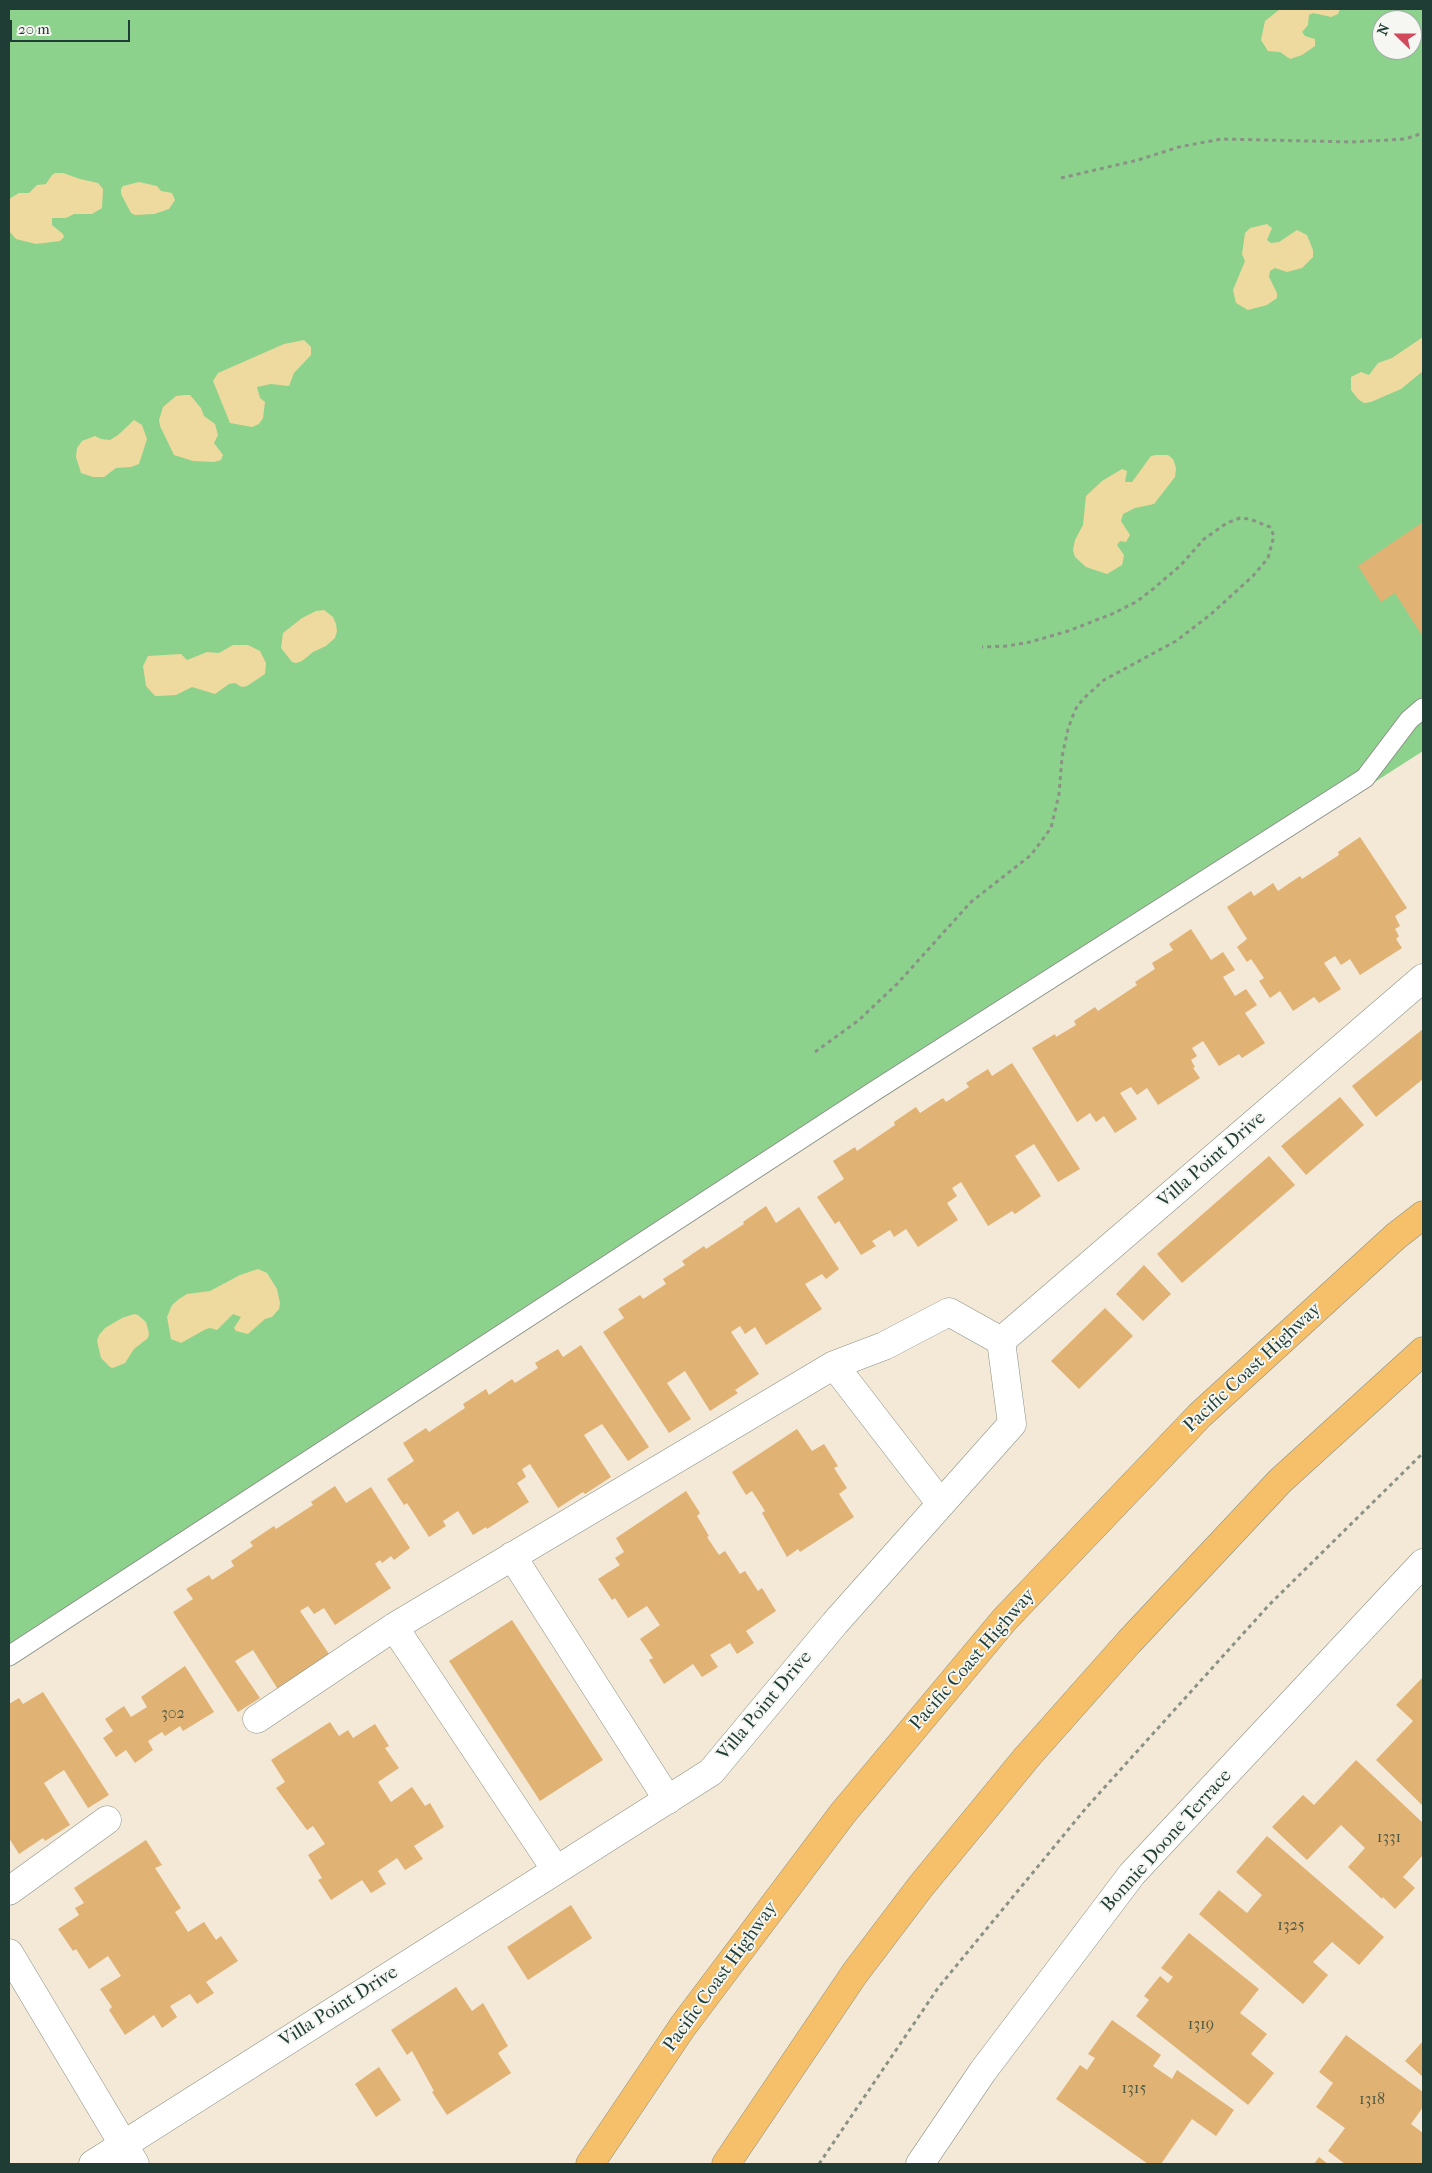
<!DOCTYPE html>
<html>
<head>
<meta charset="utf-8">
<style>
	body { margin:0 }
	#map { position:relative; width:1432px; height:2173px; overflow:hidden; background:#f4e8d7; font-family:"IM FELL French Canon",serif }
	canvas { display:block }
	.frame { position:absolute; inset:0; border:10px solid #1f3d34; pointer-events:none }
	.north { position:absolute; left:1372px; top:10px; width:50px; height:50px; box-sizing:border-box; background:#f6f6f2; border:1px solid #a0aca6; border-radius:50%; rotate:292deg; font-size:14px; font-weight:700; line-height:20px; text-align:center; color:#1f3d34 }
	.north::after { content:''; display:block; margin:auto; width:18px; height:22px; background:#d1495b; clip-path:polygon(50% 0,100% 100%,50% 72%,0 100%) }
	.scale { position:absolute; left:10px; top:20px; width:120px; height:22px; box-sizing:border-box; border:2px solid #1f3d34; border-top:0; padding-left:6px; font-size:15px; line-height:18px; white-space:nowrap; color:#1f3d34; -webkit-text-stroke:4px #f6f6f2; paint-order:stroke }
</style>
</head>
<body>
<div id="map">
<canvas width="1432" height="2173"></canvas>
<div class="frame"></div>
<div class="north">N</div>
<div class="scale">20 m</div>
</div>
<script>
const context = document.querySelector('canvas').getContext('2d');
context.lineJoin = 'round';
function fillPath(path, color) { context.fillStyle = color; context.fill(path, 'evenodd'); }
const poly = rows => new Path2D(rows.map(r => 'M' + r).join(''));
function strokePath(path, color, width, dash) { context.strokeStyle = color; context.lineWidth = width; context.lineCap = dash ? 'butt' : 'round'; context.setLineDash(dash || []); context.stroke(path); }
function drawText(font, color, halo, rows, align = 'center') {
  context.font = font + ' "IM FELL French Canon",serif'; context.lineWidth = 4; context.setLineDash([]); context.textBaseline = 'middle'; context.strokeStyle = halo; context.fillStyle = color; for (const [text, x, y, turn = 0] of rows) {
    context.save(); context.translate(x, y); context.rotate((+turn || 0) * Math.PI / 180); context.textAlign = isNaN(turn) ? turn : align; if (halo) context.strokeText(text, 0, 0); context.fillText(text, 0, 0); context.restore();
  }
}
const green = poly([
	[9,9,1423,9,1423,751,9,1659],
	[1382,20,1412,20,1412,50,1382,50]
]);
const sand = poly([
	[1280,9,1340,9,1338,14,1331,17,1313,13,1309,15,1308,25,1302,32,1305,36,1315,39,1315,46,1302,55,1290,59,1280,52,1268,51,1261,40,1265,21],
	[55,173,63,173,80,179,98,183,103,189,102,208,92,214,74,214,66,218,52,218,52,225,63,234,64,237,60,241,36,244,16,239,9,231,9,199,19,193,29,193,37,185,46,184,52,175],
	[139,182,157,186,161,191,172,193,175,200,169,209,154,214,135,215,131,213,121,194,121,189,123,186],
	[1267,224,1272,228,1267,240,1271,243,1279,242,1297,230,1307,235,1313,250,1313,257,1302,268,1287,272,1275,268,1270,271,1269,277,1277,293,1277,298,1267,305,1248,310,1236,303,1233,290,1245,261,1242,254,1245,233,1250,228],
	[1423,337,1423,371,1401,389,1371,402,1364,403,1358,399,1351,390,1351,377,1361,372,1369,375,1378,363,1392,358],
	[304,340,311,347,311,355,294,373,289,386,271,384,257,387,260,398,265,402,263,418,259,424,252,427,230,423,213,381,218,373,284,344],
	[184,395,190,395,201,408,204,416,215,424,218,435,214,443,223,455,221,460,214,462,193,461,174,455,160,426,159,420,163,407,176,396],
	[134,420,142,425,147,439,139,464,131,467,116,468,104,477,93,477,81,473,76,457,77,448,82,441,95,436,101,439,110,440,118,435],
	[1156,455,1168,455,1173,459,1176,468,1175,477,1154,504,1135,508,1123,514,1121,521,1130,535,1126,542,1120,541,1117,545,1124,555,1122,565,1107,574,1086,567,1075,557,1073,550,1075,540,1083,525,1086,496,1102,481,1122,469,1127,471,1125,482,1132,482,1151,456],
	[324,610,333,617,336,624,337,631,335,638,326,646,313,652,302,661,296,663,292,662,281,648,283,633,302,618,316,611],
	[233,645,248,645,260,651,266,663,265,674,247,686,242,687,235,683,229,684,215,694,192,687,176,695,158,696,155,696,146,686,143,666,148,656,181,654,187,660,207,652,219,653],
	[258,1269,267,1273,277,1289,280,1303,279,1309,272,1317,265,1319,248,1334,236,1331,234,1328,241,1317,233,1314,217,1330,210,1328,206,1329,181,1343,171,1339,167,1317,172,1305,179,1299,187,1294,210,1291,240,1275],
	[134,1314,138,1315,146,1322,149,1333,148,1338,134,1349,125,1363,113,1368,110,1367,101,1358,97,1341,99,1335,105,1328,122,1318]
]);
const building = poly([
	[1423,522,1423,637,1395,593,1381,602,1358,566],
	[1360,837,1407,908,1395,916,1400,926,1395,929,1399,936,1396,939,1402,948,1360,975,1350,959,1341,965,1335,956,1324,963,1341,989,1319,1003,1314,997,1293,1011,1280,991,1270,998,1259,981,1264,978,1251,959,1247,962,1237,947,1247,939,1227,907,1251,891,1254,896,1273,883,1278,891,1300,876,1302,879,1339,855,1338,852],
	[1191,929,1211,960,1223,952,1235,970,1223,977,1235,996,1246,989,1257,1005,1245,1013,1265,1043,1242,1058,1239,1054,1219,1066,1203,1041,1192,1048,1197,1056,1191,1060,1195,1067,1193,1068,1200,1078,1158,1105,1147,1088,1137,1095,1131,1087,1120,1093,1137,1119,1115,1133,1104,1116,1096,1122,1090,1113,1077,1122,1032,1048,1055,1034,1056,1037,1076,1025,1074,1021,1095,1007,1098,1011,1137,985,1135,982,1155,969,1152,963,1173,950,1169,944],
	[1423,1029,1423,1079,1376,1117,1352,1086],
	[1012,1063,1080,1169,1058,1182,1034,1144,1015,1156,1041,1196,1015,1214,1012,1211,988,1226,961,1182,952,1188,957,1196,947,1203,958,1220,918,1247,906,1229,894,1237,890,1230,872,1241,876,1246,861,1255,839,1221,835,1224,817,1197,844,1179,833,1161,855,1147,857,1151,895,1125,894,1122,916,1107,920,1113,943,1098,946,1102,969,1087,966,1083,988,1069,992,1076],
	[1340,1097,1364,1125,1306,1175,1281,1146],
	[1269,1156,1295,1185,1182,1283,1157,1254],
	[766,1206,776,1223,799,1207,839,1269,826,1279,822,1274,805,1284,822,1309,766,1345,755,1327,745,1334,740,1326,731,1332,759,1374,735,1390,738,1393,710,1411,685,1371,667,1383,691,1419,669,1433,603,1332,624,1318,618,1309,640,1295,643,1299,666,1284,663,1279,685,1265,682,1261,704,1246,706,1249,744,1224,743,1222],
	[1144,1265,1171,1294,1143,1321,1116,1294],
	[1105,1308,1133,1336,1079,1389,1051,1361],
	[581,1345,649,1447,628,1461,602,1424,584,1435,611,1477,585,1494,583,1492,558,1508,530,1464,522,1469,526,1477,517,1483,529,1502,487,1529,486,1527,473,1535,458,1511,443,1521,446,1526,429,1537,407,1503,404,1505,387,1479,414,1461,403,1443,426,1428,429,1432,465,1408,463,1404,486,1389,489,1395,512,1379,515,1383,538,1368,535,1363,558,1349,563,1357],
	[797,1429,812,1451,824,1444,838,1466,834,1468,847,1488,839,1494,854,1517,800,1552,798,1549,787,1557,762,1513,765,1511,752,1491,746,1495,732,1472],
	[335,1486,346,1503,371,1487,410,1548,394,1560,391,1556,382,1563,380,1560,375,1564,391,1588,335,1625,324,1608,314,1614,308,1606,300,1611,329,1654,305,1670,306,1673,279,1691,253,1650,235,1661,260,1698,238,1712,173,1612,193,1599,186,1589,209,1575,212,1580,234,1566,231,1561,253,1546,250,1542,274,1526,276,1529,313,1505,311,1502],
	[686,1491,700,1513,697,1516,709,1536,707,1537,719,1555,725,1551,740,1574,745,1571,758,1591,762,1588,776,1611,746,1631,754,1643,737,1654,730,1643,710,1655,718,1667,702,1677,693,1664,664,1684,649,1660,653,1658,640,1639,660,1625,647,1606,628,1618,615,1598,612,1600,598,1579,620,1565,615,1558,624,1552,616,1538],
	[512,1620,603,1760,540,1801,449,1661],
	[185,1666,214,1712,183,1731,180,1726,165,1736,162,1732,148,1741,153,1750,135,1763,126,1750,116,1757,103,1738,113,1731,105,1719,124,1706,131,1717,147,1707,141,1697],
	[1423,1677,1423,1806,1376,1760,1413,1721,1396,1705],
	[43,1692,109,1795,88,1808,64,1770,44,1783,70,1825,45,1841,43,1838,19,1854,9,1838,9,1704,19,1698,23,1704],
	[330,1722,339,1736,348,1730,353,1738,375,1724,389,1746,385,1748,399,1768,378,1782,391,1802,412,1787,425,1806,430,1803,444,1827,414,1846,423,1859,405,1870,397,1858,378,1871,386,1884,371,1893,362,1880,331,1900,318,1880,322,1878,308,1855,325,1844,313,1826,307,1830,276,1788,285,1782,271,1760],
	[1356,1760,1423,1823,1423,1855,1403,1877,1415,1888,1395,1909,1383,1897,1382,1899,1348,1867,1365,1848,1341,1825,1307,1860,1272,1827,1303,1795,1314,1805],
	[1267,1836,1384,1937,1359,1965,1332,1942,1313,1962,1328,1975,1303,2004,1199,1914,1219,1890,1247,1913,1262,1895,1236,1872],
	[146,1840,162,1865,155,1868,181,1908,175,1912,188,1932,204,1922,216,1940,221,1936,238,1961,206,1982,214,1993,197,2004,190,1994,170,2006,177,2017,162,2028,154,2015,125,2035,109,2010,112,2007,100,1989,121,1976,108,1956,89,1969,76,1949,73,1951,58,1929,79,1915,75,1908,84,1903,74,1888],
	[571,1905,592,1938,528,1980,507,1947],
	[1189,1933,1259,1989,1240,2013,1267,2034,1251,2054,1274,2073,1248,2105,1136,2016,1149,2000,1144,1996,1160,1976,1168,1983,1173,1977,1161,1968],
	[456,1987,472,2011,483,2003,508,2046,498,2053,511,2073,447,2115,432,2092,434,2091,412,2051,407,2055,391,2030],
	[1112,2020,1161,2055,1153,2066,1172,2079,1177,2070,1234,2110,1216,2136,1192,2119,1161,2164,1148,2164,1056,2099,1080,2065,1087,2070,1095,2058,1088,2054],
	[1346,2035,1423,2092,1423,2107,1411,2124,1423,2133,1423,2164,1345,2164,1328,2151,1345,2128,1316,2107,1333,2083,1319,2072],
	[1423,2041,1423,2077,1405,2061],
	[379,2067,401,2100,376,2117,355,2084],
	[1319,2157,1328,2164,1314,2164]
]);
const path = poly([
	[1061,178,1138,160,1179,147,1221,139,1352,142,1405,139,1423,133],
	[815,1052,859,1020,897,984,971,902,1031,855,1051,828,1059,794,1062,757,1068,729,1075,710,1083,699,1104,680,1176,641,1210,615,1253,576,1268,558,1274,536,1270,527,1250,519,1240,518,1227,523,1204,539,1181,565,1153,589,1136,602,1112,614,1068,631,1030,642,1007,646,982,647],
	[819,2164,938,1988,1086,1808,1269,1605,1423,1453]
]);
const service = poly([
	[9,1656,876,1090,1365,778,1409,720,1423,708]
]);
const minor = poly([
	[834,1365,941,1504],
	[512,1556,668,1800],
	[394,1627,556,1870],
	[257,1719,394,1627,834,1365,884,1346,949,1312,1001,1341,1423,978],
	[9,1891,107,1820],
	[9,1953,135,2164],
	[93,2164,711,1772,835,1623,1012,1424,1001,1341],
	[920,2164,983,2071,1132,1874,1423,1563]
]);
const trunk = poly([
	[590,2164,683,2026,843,1813,1005,1619,1200,1415,1396,1236,1423,1215],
	[726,2164,855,1973,921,1886,1027,1757,1129,1642,1280,1481,1423,1351]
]);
const numberNames = [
	["302",173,1714],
	["1331",1389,1838],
	["1325",1291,1926],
	["1319",1201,2025],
	["1315",1134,2089],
	["1318",1372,2100]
];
const streetNames = [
	["Villa Point Drive",1212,1160,-41],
	["Pacific Coast Highway",1253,1368,-43],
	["Pacific Coast Highway",973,1660,-49],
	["Villa Point Drive",765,1706,-50],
	["Bonnie Doone Terrace",1167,1841,-48],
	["Pacific Coast Highway",721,1977,-54],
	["Villa Point Drive",339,2007,-32]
];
fillPath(green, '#8cd28c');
fillPath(sand, '#eeda9e');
fillPath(building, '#e0b274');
strokePath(service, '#8a9286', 21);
strokePath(minor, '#8a9286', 29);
strokePath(trunk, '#8a9286', 29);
strokePath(path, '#8a9286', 3, [4, 4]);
strokePath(service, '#fff', 19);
strokePath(minor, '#fff', 28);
strokePath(trunk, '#f6c06b', 28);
drawText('16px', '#4f5a44', null, numberNames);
drawText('19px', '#1f3d34', '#f6f6f2', streetNames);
</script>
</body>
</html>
